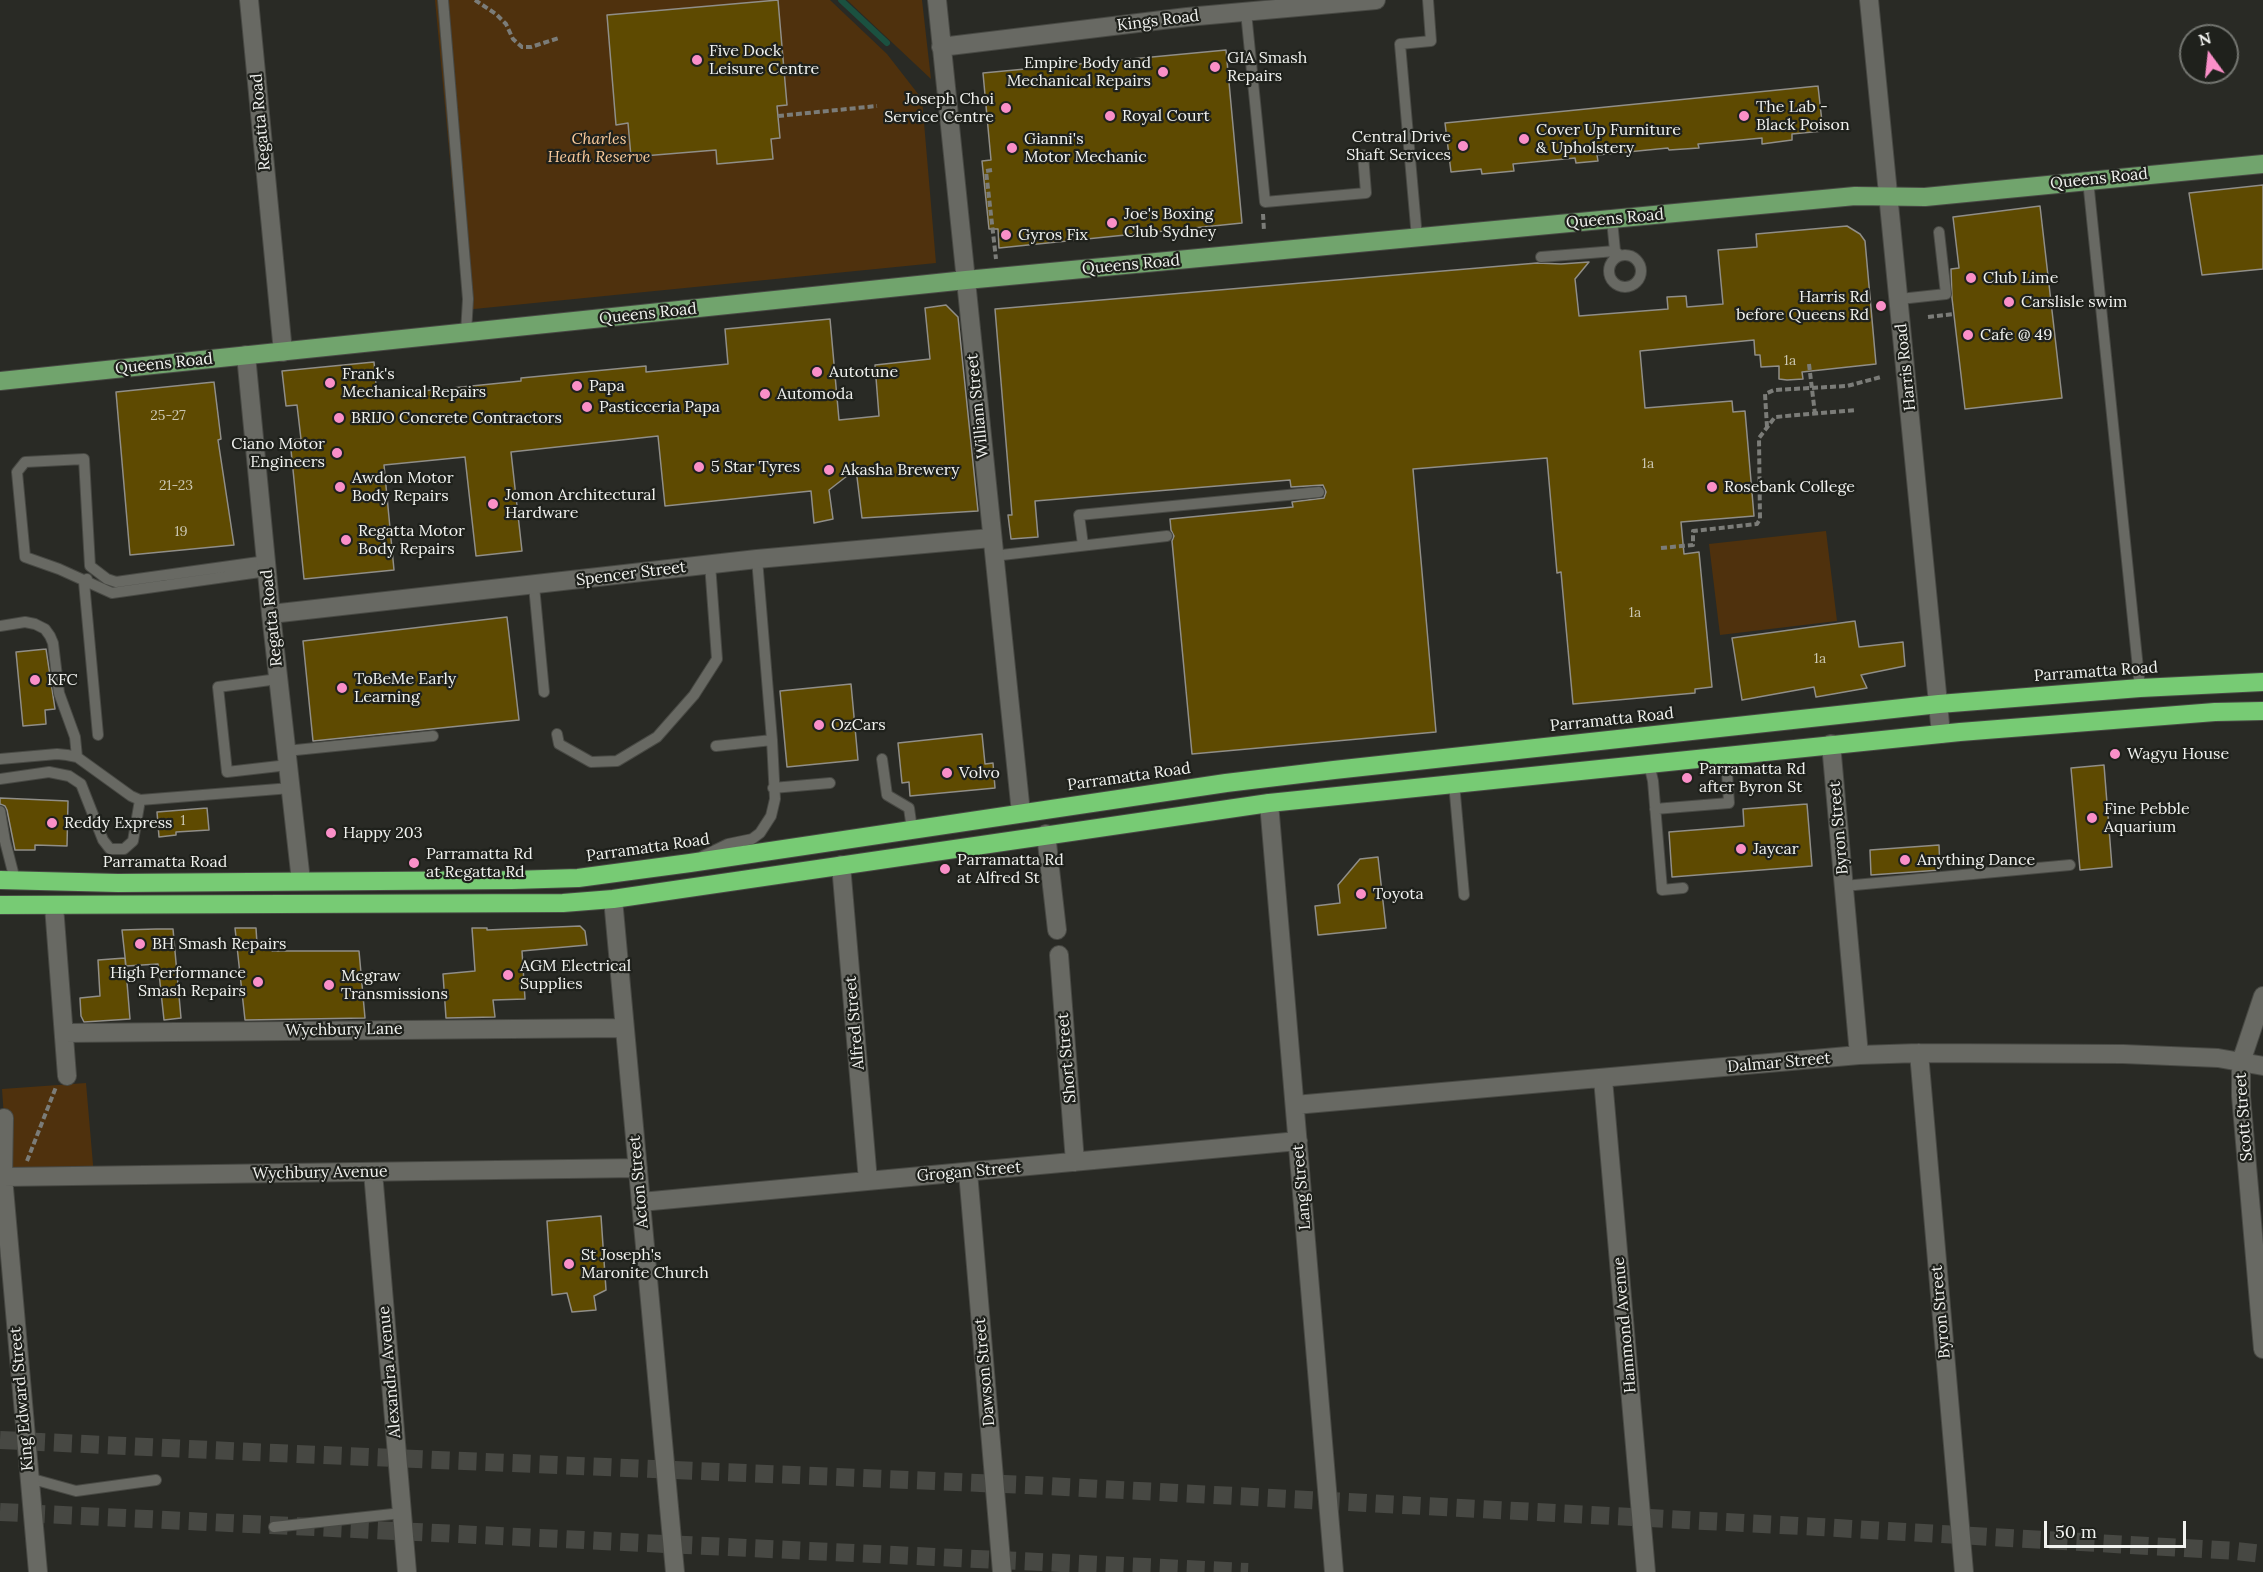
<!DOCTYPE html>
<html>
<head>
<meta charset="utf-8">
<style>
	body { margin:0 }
	#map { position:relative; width:2263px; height:1572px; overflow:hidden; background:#292a25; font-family:Lora,serif }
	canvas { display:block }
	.north { position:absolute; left:2179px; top:24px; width:60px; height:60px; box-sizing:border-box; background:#1f211c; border:2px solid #737570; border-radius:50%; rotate:345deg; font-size:16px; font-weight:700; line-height:24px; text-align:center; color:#f1f2ef }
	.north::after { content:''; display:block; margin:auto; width:21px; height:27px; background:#fa8fc8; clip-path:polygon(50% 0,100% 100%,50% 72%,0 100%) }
	.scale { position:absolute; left:2044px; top:1521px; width:142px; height:27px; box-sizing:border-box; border:3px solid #f1f2ef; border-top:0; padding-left:8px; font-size:18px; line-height:21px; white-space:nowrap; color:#f1f2ef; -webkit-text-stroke:4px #1f211c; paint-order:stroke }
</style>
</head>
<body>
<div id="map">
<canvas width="2263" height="1572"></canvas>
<div class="north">N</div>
<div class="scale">50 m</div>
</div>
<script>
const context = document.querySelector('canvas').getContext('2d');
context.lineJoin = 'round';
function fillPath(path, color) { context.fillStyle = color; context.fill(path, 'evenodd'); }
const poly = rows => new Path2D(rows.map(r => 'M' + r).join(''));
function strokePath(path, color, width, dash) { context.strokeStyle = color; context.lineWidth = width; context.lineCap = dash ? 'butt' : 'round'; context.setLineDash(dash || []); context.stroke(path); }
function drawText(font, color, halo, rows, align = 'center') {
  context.font = font + ' Lora,serif'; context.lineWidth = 4.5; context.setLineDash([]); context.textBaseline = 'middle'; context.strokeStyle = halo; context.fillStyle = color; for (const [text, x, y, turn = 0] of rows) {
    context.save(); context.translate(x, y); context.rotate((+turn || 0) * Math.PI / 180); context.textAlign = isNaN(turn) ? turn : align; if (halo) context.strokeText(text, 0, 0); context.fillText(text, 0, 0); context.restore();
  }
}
const green = poly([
	[435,0,830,0,887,54,922,99,936,263,464,310],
	[847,0,922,0,931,79],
	[1826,531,1837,621,1720,635,1709,544],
	[86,1083,94,1176,3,1177,4,1118,2,1089]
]);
const stream = poly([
	[841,0,887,43]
]);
const building = poly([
	[778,0,787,105,777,106,780,138,771,139,773,159,717,164,716,150,631,157,628,123,616,125,607,15,778,0],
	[1226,50,1242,223,999,248,998,229,989,229,982,161,991,160,983,73,1226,50],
	[1818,86,1823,131,1792,134,1792,140,1762,144,1762,138,1698,144,1699,148,1669,150,1668,148,1597,155,1598,161,1576,163,1575,158,1513,164,1514,171,1482,174,1481,169,1451,172,1445,123,1818,86],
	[2263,185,2263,269,2202,275,2189,193,2263,185],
	[2040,206,2062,398,1965,409,1952,298,1951,269,1959,268,1953,217,2040,206],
	[1847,226,1860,234,1865,241,1876,364,1802,372,1803,379,1787,380,1779,379,1779,366,1761,367,1760,355,1755,355,1754,340,1640,351,1645,408,1732,401,1733,412,1745,411,1754,516,1681,522,1684,554,1699,552,1712,687,1695,689,1695,693,1573,704,1561,572,1557,573,1547,458,1413,469,1436,732,1192,754,1172,541,1174,536,1171,530,1170,519,1293,507,1292,502,1324,498,1326,492,1323,485,1291,487,1290,480,1035,501,1038,537,1011,539,1008,515,1012,515,995,309,1537,263,1561,264,1589,262,1575,279,1579,316,1668,309,1667,297,1686,296,1687,307,1723,304,1718,250,1757,247,1756,234,1847,226],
	[946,305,958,317,978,511,862,518,856,469,829,490,833,519,814,523,811,491,665,506,658,436,511,452,522,551,476,556,465,457,384,465,394,570,304,579,290,440,301,439,297,405,286,406,282,371,374,362,376,384,382,395,521,381,521,378,646,366,646,372,728,364,725,329,830,319,839,420,879,416,875,365,930,359,925,308,946,305],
	[214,382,221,439,218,440,234,545,130,555,116,392,214,382],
	[507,617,519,720,313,741,303,641,507,617],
	[1855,621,1859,647,1903,642,1905,666,1861,675,1867,688,1816,697,1814,687,1742,700,1732,638,1855,621],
	[46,649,55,709,45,710,46,724,23,726,16,652,46,649],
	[851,684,858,760,787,767,780,691,851,684],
	[982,734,985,764,993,763,995,788,910,796,909,782,902,783,898,743,982,734],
	[2104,765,2112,867,2080,870,2071,768,2104,765],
	[0,798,68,801,67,846,35,845,35,850,15,850,7,810,5,806,0,804,0,798],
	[1807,804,1812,866,1672,877,1669,832,1744,826,1743,809,1807,804],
	[207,808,209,830,176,832,176,835,159,837,157,812,207,808],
	[1939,845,1940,870,1871,875,1870,850,1939,845],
	[1378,857,1386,928,1318,935,1315,906,1340,903,1338,885,1360,859,1378,857],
	[580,926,585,931,587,945,522,951,525,999,493,1000,495,1017,446,1018,443,974,475,971,472,928,487,928,487,930,580,926],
	[235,928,256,928,257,944,271,942,272,951,359,951,365,1018,245,1020,235,928],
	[156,929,173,929,181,1018,164,1020,158,964,126,966,122,930,156,929],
	[125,958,130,1019,84,1022,81,1016,80,998,100,996,98,960,125,958],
	[601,1216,606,1290,594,1296,596,1310,572,1312,567,1293,552,1295,547,1221,601,1216]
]);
const highwayTunnel = poly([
	[0,1440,252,1452,1027,1485,1819,1527,2236,1551,2263,1554],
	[0,1512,1248,1572]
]);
const path = poly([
	[475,0,496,14,506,24,513,39,522,47,531,47,559,38],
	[778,116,877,106],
	[992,170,986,171,996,259],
	[1263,214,1264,231],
	[1928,317,1954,314],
	[1809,364,1815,414],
	[1767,427,1765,394,1774,390,1847,386,1881,377],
	[1661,548,1693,545,1693,531,1757,524,1760,519,1759,438,1775,417,1856,410],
	[27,1161,56,1087]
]);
const lane = poly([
	[443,0,468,299,466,333],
	[1246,12,1265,202,1366,193,1363,155],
	[2088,180,2140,688],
	[1612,220,1615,251,1618,254],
	[1417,238,1400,44,1431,41,1428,0],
	'1609 271a16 16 0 1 1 32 0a16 16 0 1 1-32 0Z',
	[1541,257,1615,251],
	[1900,299,1946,294,1939,232],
	[1083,545,1079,515,1319,492],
	[993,556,1167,536],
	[266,561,116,582,107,579,90,566,84,459,25,462,17,472,25,557,59,569,112,593,267,571],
	[87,579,84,582,98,735],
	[534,586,544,692],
	[0,626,25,622,35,624,45,629,50,636,53,643,59,693,75,737,77,757],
	[278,679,218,687,227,772,288,765],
	[557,734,559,744,591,762,617,761,657,737,694,695,717,659,710,564],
	[716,746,772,740],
	[286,751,433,736],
	[0,759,57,754,67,755,77,757,131,796,140,800,291,788],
	[882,759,887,795,909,808,912,829],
	[1649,764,1653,781,1662,890,1683,888],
	[0,779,49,772,69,776,81,784,103,840,110,849,124,849,133,841,140,800],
	[1454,783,1464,895],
	[773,788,830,783],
	[1655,809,1729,803,1726,757],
	[0,811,5,841,15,880],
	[703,856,728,844,752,839,760,833,771,816,775,799,772,740,757,559],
	[1844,886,2070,865],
	[29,1478,76,1491,156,1480],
	[274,1527,402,1513]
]);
const street = poly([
	[249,0,283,352],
	[937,0,1021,813],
	[941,47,1187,17,1376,0],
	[271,614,757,559,991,538],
	[1831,744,1859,1055],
	[1269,803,1334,1572],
	[1046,834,1057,930],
	[841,865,868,1181],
	[613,899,675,1572],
	[54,906,67,1076],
	[1059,955,1075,1162],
	[2263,996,2241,1062,2241,1096,2263,1349],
	[64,1033,624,1028],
	[1919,1053,1964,1572],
	[1603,1079,1646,1572],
	[1295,1105,1859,1055,1919,1053,2123,1054,2218,1058,2263,1066],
	[4,1118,3,1177,38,1572],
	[373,1172,407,1572],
	[968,1172,1002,1572],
	[3,1177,638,1168],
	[641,1202,1298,1141]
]);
const secondary = poly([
	[1869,0,1941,734],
	[246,355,271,614,301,881]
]);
const primary = poly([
	[0,381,966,280,1855,196,1925,197,2263,164]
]);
const highway = poly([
	[0,880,118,883,512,880,578,878,690,863,1226,783,1334,770,1939,704,2140,688,2263,682],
	[0,905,563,903,613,899,1269,803,1960,732,2215,712,2263,711]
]);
const markers = [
	[697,60,6,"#fa8fc8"],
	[1215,67,6,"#fa8fc8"],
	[1163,72,6,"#fa8fc8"],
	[1006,108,6,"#fa8fc8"],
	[1110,116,6,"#fa8fc8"],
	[1744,116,6,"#fa8fc8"],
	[1524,139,6,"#fa8fc8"],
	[1463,146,6,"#fa8fc8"],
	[1012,148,6,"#fa8fc8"],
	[1112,223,6,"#fa8fc8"],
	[1006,235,6,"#fa8fc8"],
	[1971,278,6,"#fa8fc8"],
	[2009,302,6,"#fa8fc8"],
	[1881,306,6,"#fa8fc8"],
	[1968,335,6,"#fa8fc8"],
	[817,372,6,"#fa8fc8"],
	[330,383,6,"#fa8fc8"],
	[577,386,6,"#fa8fc8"],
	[765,394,6,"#fa8fc8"],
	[587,407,6,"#fa8fc8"],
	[339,418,6,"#fa8fc8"],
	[337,453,6,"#fa8fc8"],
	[699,467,6,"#fa8fc8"],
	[829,470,6,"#fa8fc8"],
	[340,487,6,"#fa8fc8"],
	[1712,487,6,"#fa8fc8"],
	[493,504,6,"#fa8fc8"],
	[346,540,6,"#fa8fc8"],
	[35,680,6,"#fa8fc8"],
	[342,688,6,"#fa8fc8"],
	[819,725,6,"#fa8fc8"],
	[2115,754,6,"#fa8fc8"],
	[947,773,6,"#fa8fc8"],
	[1687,778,6,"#fa8fc8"],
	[2092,818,6,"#fa8fc8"],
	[52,823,6,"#fa8fc8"],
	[331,833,6,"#fa8fc8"],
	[1741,849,6,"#fa8fc8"],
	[1905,860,6,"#fa8fc8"],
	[414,863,6,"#fa8fc8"],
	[945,869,6,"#fa8fc8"],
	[1361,894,6,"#fa8fc8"],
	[140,944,6,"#fa8fc8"],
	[508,975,6,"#fa8fc8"],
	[258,982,6,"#fa8fc8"],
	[329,985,6,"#fa8fc8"],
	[569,1264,6,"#fa8fc8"]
];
const numberNames = [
	["1a",1790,361],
	["25-27",168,416],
	["1a",1648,464],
	["21-23",176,486],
	["19",181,532],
	["1a",1635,613],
	["1a",1820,659],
	["1",183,821]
];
const streetNames = [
	["Kings Road",1158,21,-7],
	["Regatta Road",261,122,-95],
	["Queens Road",2099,179,-6],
	["Queens Road",1615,219,-5],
	["Queens Road",1131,265,-5],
	["Queens Road",648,314,-6],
	["Queens Road",164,364,-6],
	["Harris Road",1906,367,-96],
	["William Street",978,406,-96],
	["Spencer Street",631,574,-7],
	["Regatta Road",272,618,-96],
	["Parramatta Road",2096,672,-4],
	["Parramatta Road",1612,720,-6],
	["Parramatta Road",1129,777,-8],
	["Byron Street",1839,828,-95],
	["Parramatta Road",648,848,-8],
	["Parramatta Road",165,862],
	["Alfred Street",855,1023,-95],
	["Wychbury Lane",344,1030,-1],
	["Short Street",1067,1058,-95],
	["Dalmar Street",1779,1063,-5],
	["Scott Street",2244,1117,-94],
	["Grogan Street",969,1172,-5],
	["Wychbury Avenue",320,1173,-1],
	["Acton Street",639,1182,-95],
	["Lang Street",1302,1187,-95],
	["Byron Street",1941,1312,-95],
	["Hammond Avenue",1625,1325,-95],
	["Alexandra Avenue",390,1372,-95],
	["Dawson Street",985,1372,-95],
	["King Edward Street",22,1399,-95]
];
const poiNames = [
	["Five Dock",709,51],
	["Leisure Centre",709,69],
	["GIA Smash",1227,58],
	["Repairs",1227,76],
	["Empire Body and",1151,63,"right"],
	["Mechanical Repairs",1151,81,"right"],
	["Joseph Choi",994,99,"right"],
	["Service Centre",994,117,"right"],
	["The Lab -",1756,107],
	["Black Poison",1756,125],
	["Royal Court",1122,116],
	["Cover Up Furniture",1536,130],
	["& Upholstery",1536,148],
	["Central Drive",1451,137,"right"],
	["Shaft Services",1451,155,"right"],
	["Gianni's",1024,139],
	["Motor Mechanic",1024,157],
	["Joe's Boxing",1124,214],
	["Club Sydney",1124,232],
	["Gyros Fix",1018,235],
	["Club Lime",1983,278],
	["Harris Rd",1869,297,"right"],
	["before Queens Rd",1869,315,"right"],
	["Carslisle swim",2021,302],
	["Cafe @ 49",1980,335],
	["Autotune",829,372],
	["Frank's",342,374],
	["Mechanical Repairs",342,392],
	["Papa",589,386],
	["Automoda",777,394],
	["Pasticceria Papa",599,407],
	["BRIJO Concrete Contractors",351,418],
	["Ciano Motor",325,444,"right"],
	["Engineers",325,462,"right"],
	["5 Star Tyres",711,467],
	["Akasha Brewery",841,470],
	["Awdon Motor",352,478],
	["Body Repairs",352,496],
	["Rosebank College",1724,487],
	["Jomon Architectural",505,495],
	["Hardware",505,513],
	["Regatta Motor",358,531],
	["Body Repairs",358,549],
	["ToBeMe Early",354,679],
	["Learning",354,697],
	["KFC",47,680],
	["OzCars",831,725],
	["Wagyu House",2127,754],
	["Parramatta Rd",1699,769],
	["after Byron St",1699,787],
	["Volvo",959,773],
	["Fine Pebble",2104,809],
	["Aquarium",2104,827],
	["Reddy Express",64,823],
	["Happy 203",343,833],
	["Jaycar",1753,849],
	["Parramatta Rd",426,854],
	["at Regatta Rd",426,872],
	["Parramatta Rd",957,860],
	["at Alfred St",957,878],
	["Anything Dance",1917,860],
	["Toyota",1373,894],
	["BH Smash Repairs",152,944],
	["AGM Electrical",520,966],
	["Supplies",520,984],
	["High Performance",246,973,"right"],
	["Smash Repairs",246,991,"right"],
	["Mcgraw",341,976],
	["Transmissions",341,994],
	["St Joseph's",581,1255],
	["Maronite Church",581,1273]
];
const parkNames = [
	["Charles",599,139],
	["Heath Reserve",599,157]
];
fillPath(green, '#4f310d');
strokePath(stream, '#1b5140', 6);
fillPath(building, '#5e4a01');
strokePath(building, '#908e88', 1.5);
strokePath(highwayTunnel, '#474843', 18, [18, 9]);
strokePath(lane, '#484944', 12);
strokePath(street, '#484944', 20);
strokePath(secondary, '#484944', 20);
strokePath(primary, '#484944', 20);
strokePath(highway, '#484944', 20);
strokePath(path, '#7b7c78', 4, [6, 3]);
strokePath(lane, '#686963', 10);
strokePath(street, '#686963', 18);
strokePath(secondary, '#686963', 18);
strokePath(primary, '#71a46d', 18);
strokePath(highway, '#77cb74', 18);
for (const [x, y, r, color] of markers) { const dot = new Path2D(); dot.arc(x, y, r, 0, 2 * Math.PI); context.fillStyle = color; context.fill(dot); strokePath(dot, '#1f211c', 2); }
drawText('14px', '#ccc8b4', null, numberNames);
drawText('16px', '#f1f2ef', '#1f211c', streetNames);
drawText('16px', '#f1f2ef', '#1f211c', poiNames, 'left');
drawText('italic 16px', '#fbcb9c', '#1f211c', parkNames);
</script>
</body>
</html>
